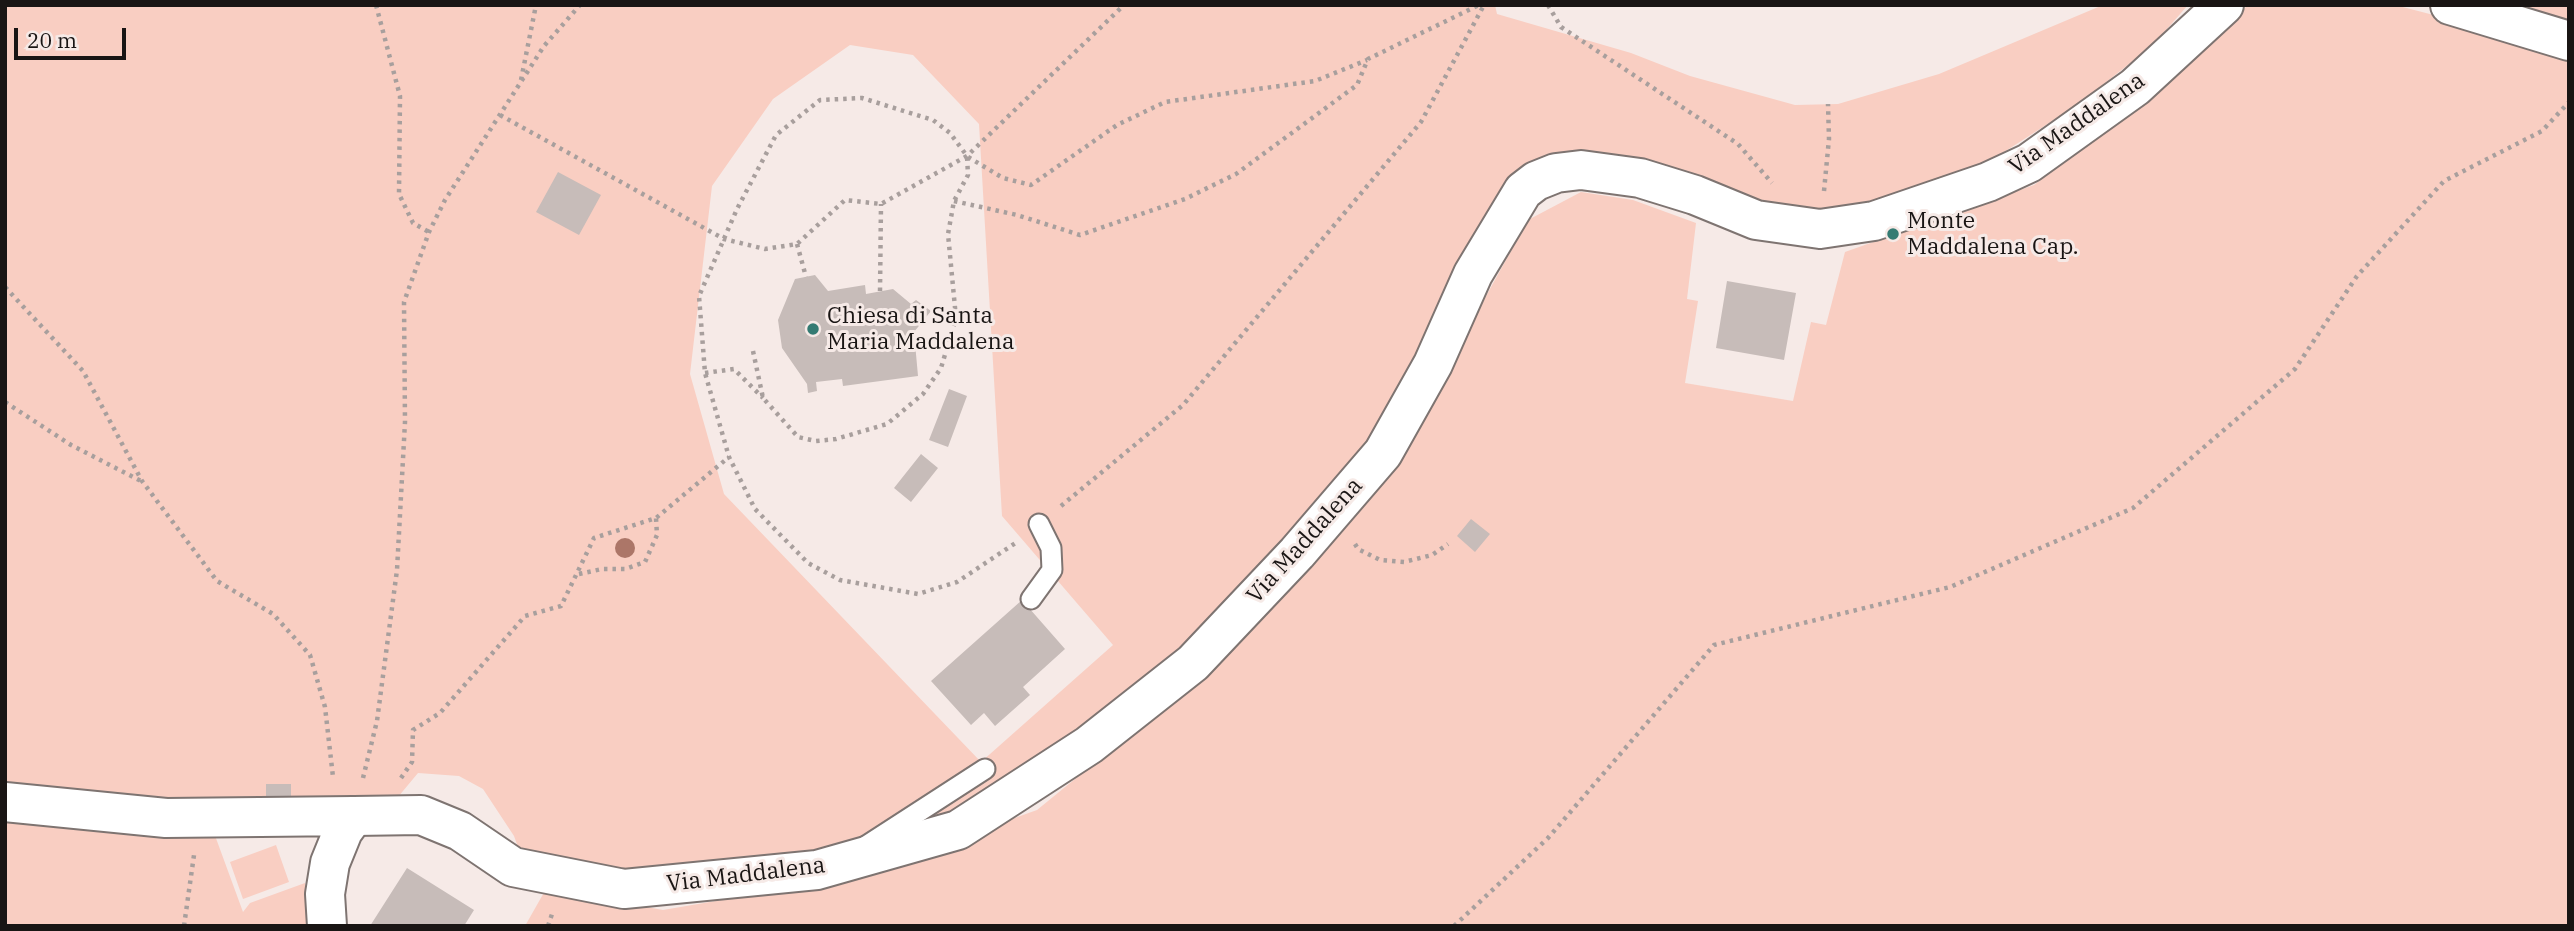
<!DOCTYPE html>
<html>
<head>
<meta charset="utf-8">
<style>
	body { margin:0 }
	#map { position:relative; width:2574px; height:931px; overflow:hidden; background:#f6eae7; font-family:"IBM Plex Serif",serif }
	canvas { display:block }
	.frame { position:absolute; inset:0; border:7px solid #191514; pointer-events:none }
	.scale { position:absolute; left:14px; top:28px; width:112px; height:32px; box-sizing:border-box; border:4px solid #191514; border-top:0; padding-left:9px; font-size:21px; line-height:24px; white-space:nowrap; color:#191514; -webkit-text-stroke:5px #f6eae7; paint-order:stroke }
</style>
</head>
<body>
<div id="map">
<canvas width="2574" height="931"></canvas>
<div class="frame"></div>
<div class="scale">20 m</div>
</div>
<script>
const context = document.querySelector('canvas').getContext('2d');
context.lineJoin = 'round';
function fillPath(path, color) { context.fillStyle = color; context.fill(path, 'evenodd'); }
const poly = rows => new Path2D(rows.map(r => 'M' + r).join(''));
function strokePath(path, color, width, dash) { context.strokeStyle = color; context.lineWidth = width; context.lineCap = dash ? 'butt' : 'round'; context.setLineDash(dash || []); context.stroke(path); }
function drawText(font, color, halo, rows, align = 'center') {
  context.font = font + ' "IBM Plex Serif",serif'; context.lineWidth = 6; context.setLineDash([]); context.textBaseline = 'middle'; context.strokeStyle = halo; context.fillStyle = color; for (const [text, x, y, turn = 0] of rows) {
    context.save(); context.translate(x, y); context.rotate((+turn || 0) * Math.PI / 180); context.textAlign = isNaN(turn) ? turn : align; if (halo) context.strokeText(text, 0, 0); context.fillText(text, 0, 0); context.restore();
  }
}
const green = poly([
	[5,5,1495,5,1497,14,1631,53,1690,76,1795,105,1838,104,1939,74,2103,5,2188,5,2152,46,2077,105,1987,163,1851,211,1795,209,1706,185,1535,165,1370,448,1225,615,1063,747,945,822,810,862,623,879,545,860,518,847,514,836,483,789,459,776,418,773,393,803,206,811,243,912,250,903,305,883,308,926,5,926],
	[850,45,913,55,979,124,1002,516,1113,645,981,762,724,494,690,374,712,186,773,99],
	[2248,5,2395,5,2449,19,2451,5,2569,5,2569,926,525,926,546,889,663,910,844,879,1037,810,1200,677,1469,327,1528,220,1581,192,1633,200,1696,223,1687,299,1698,301,1685,383,1793,401,1811,322,1826,325,1845,252,2034,185,2174,79],
	[276,845,289,882,243,899,230,862]
]);
const building = poly([
	[558,172,601,195,579,235,536,212],
	[815,275,828,291,865,285,866,294,893,289,911,304,916,300,931,311,914,332,918,376,843,386,842,379,816,382,817,391,808,393,807,384,782,348,778,320,795,279],
	[1727,281,1796,293,1784,360,1716,348],
	[949,389,967,396,948,447,929,440],
	[921,454,938,468,911,502,894,488],
	[1471,519,1490,534,1475,552,1457,536],
	[1022,600,1065,649,1023,687,1030,695,995,726,984,713,971,725,931,681],
	[266,784,291,784,291,804,266,804],
	[407,868,474,910,464,926,370,926]
]);
const path = poly([
	[376,5,400,96,399,194,413,223,429,232],
	[1548,5,1561,27,1738,144,1772,183],
	[521,80,536,5],
	[500,115,724,239,765,249,797,244,845,200,881,204,967,156,1124,5],
	[968,157,1003,178,1031,185,1117,125,1165,102,1315,81,1367,60],
	[1824,191,1829,139,1828,104],
	[954,201,1017,215,1080,235,1185,199,1236,174,1357,85,1368,59,1479,5],
	[797,244,806,277],
	[5,287,83,371,142,481,217,581,273,614,310,655,325,707,333,777],
	[880,291,881,204],
	[753,351,763,398,798,437,816,441,836,439,887,424,923,394,941,368,956,318,948,234,954,201,968,175,967,156,950,133,933,120,862,98,820,100,776,135,737,209,699,296,705,373,729,457,755,509,808,563,840,580,918,594,957,582,1017,542],
	[705,373,734,369,763,398],
	[5,402,71,445,141,481],
	[1061,506,1183,405,1421,122,1484,5],
	[1355,544,1358,549,1380,560,1404,562,1432,555,1448,544],
	[579,574,602,569,625,569,645,562,657,535,656,518],
	[363,778,377,721,397,570,405,422,404,302,429,232,445,200,544,46,580,5],
	[401,778,412,762,413,730,440,713,525,616,561,606,594,538,656,518,729,457],
	[184,926,194,855],
	[548,926,553,911],
	[1454,926,1548,838,1714,645,1950,587,2133,508,2295,369,2357,276,2444,181,2542,131,2569,102]
]);
const service = poly([
	[1031,599,1052,570,1051,548,1039,524],
	[866,846,985,769]
]);
const minor = poly([
	[2450,5,2569,41],
	[5,802,166,818,354,816],
	[327,926,325,894,330,863,343,831,354,816]
]);
const tertiary = poly([
	[354,816,421,815,460,831,513,867,624,889,817,870,958,830,1089,745,1193,663,1297,553,1383,453,1433,364,1473,274,1523,191,1536,181,1556,173,1581,170,1640,178,1695,195,1756,220,1820,229,1874,221,1988,182,2029,163,2135,87,2224,5]
]);
const trees = [
	[625,548]
];
const markers = [
	[1893,234,7,"#347b73"],
	[813,329,7,"#347b73"]
];
const streetNames = [
	["Via Maddalena",2077,124,-35],
	["Via Maddalena",1305,541,-48],
	["Via Maddalena",746,875,-7]
];
const poiNames = [
	["Monte",1907,221],
	["Maddalena Cap.",1907,247],
	["Chiesa di Santa",827,316],
	["Maria Maddalena",827,342]
];
fillPath(green, '#f9cec2');
fillPath(building, '#c7bcb9');
strokePath(service, '#7e7471', 23);
strokePath(minor, '#7e7471', 42);
strokePath(tertiary, '#7e7471', 42);
strokePath(path, '#a89f9d', 4.5, [3.5, 5]);
strokePath(service, '#fff', 19);
strokePath(minor, '#fff', 38);
strokePath(tertiary, '#fff', 38);
context.fillStyle = '#ac7668';
for (const [x, y] of trees) { context.beginPath(); context.arc(x, y, 10, 0, 2 * Math.PI); context.fill(); }
for (const [x, y, r, color] of markers) { const dot = new Path2D(); dot.arc(x, y, r, 0, 2 * Math.PI); context.fillStyle = color; context.fill(dot); strokePath(dot, '#f6eae7', 2.5); }
drawText('23px', '#191514', '#f6eae7', streetNames);
drawText('23px', '#191514', '#f6eae7', poiNames, 'left');
</script>
</body>
</html>
